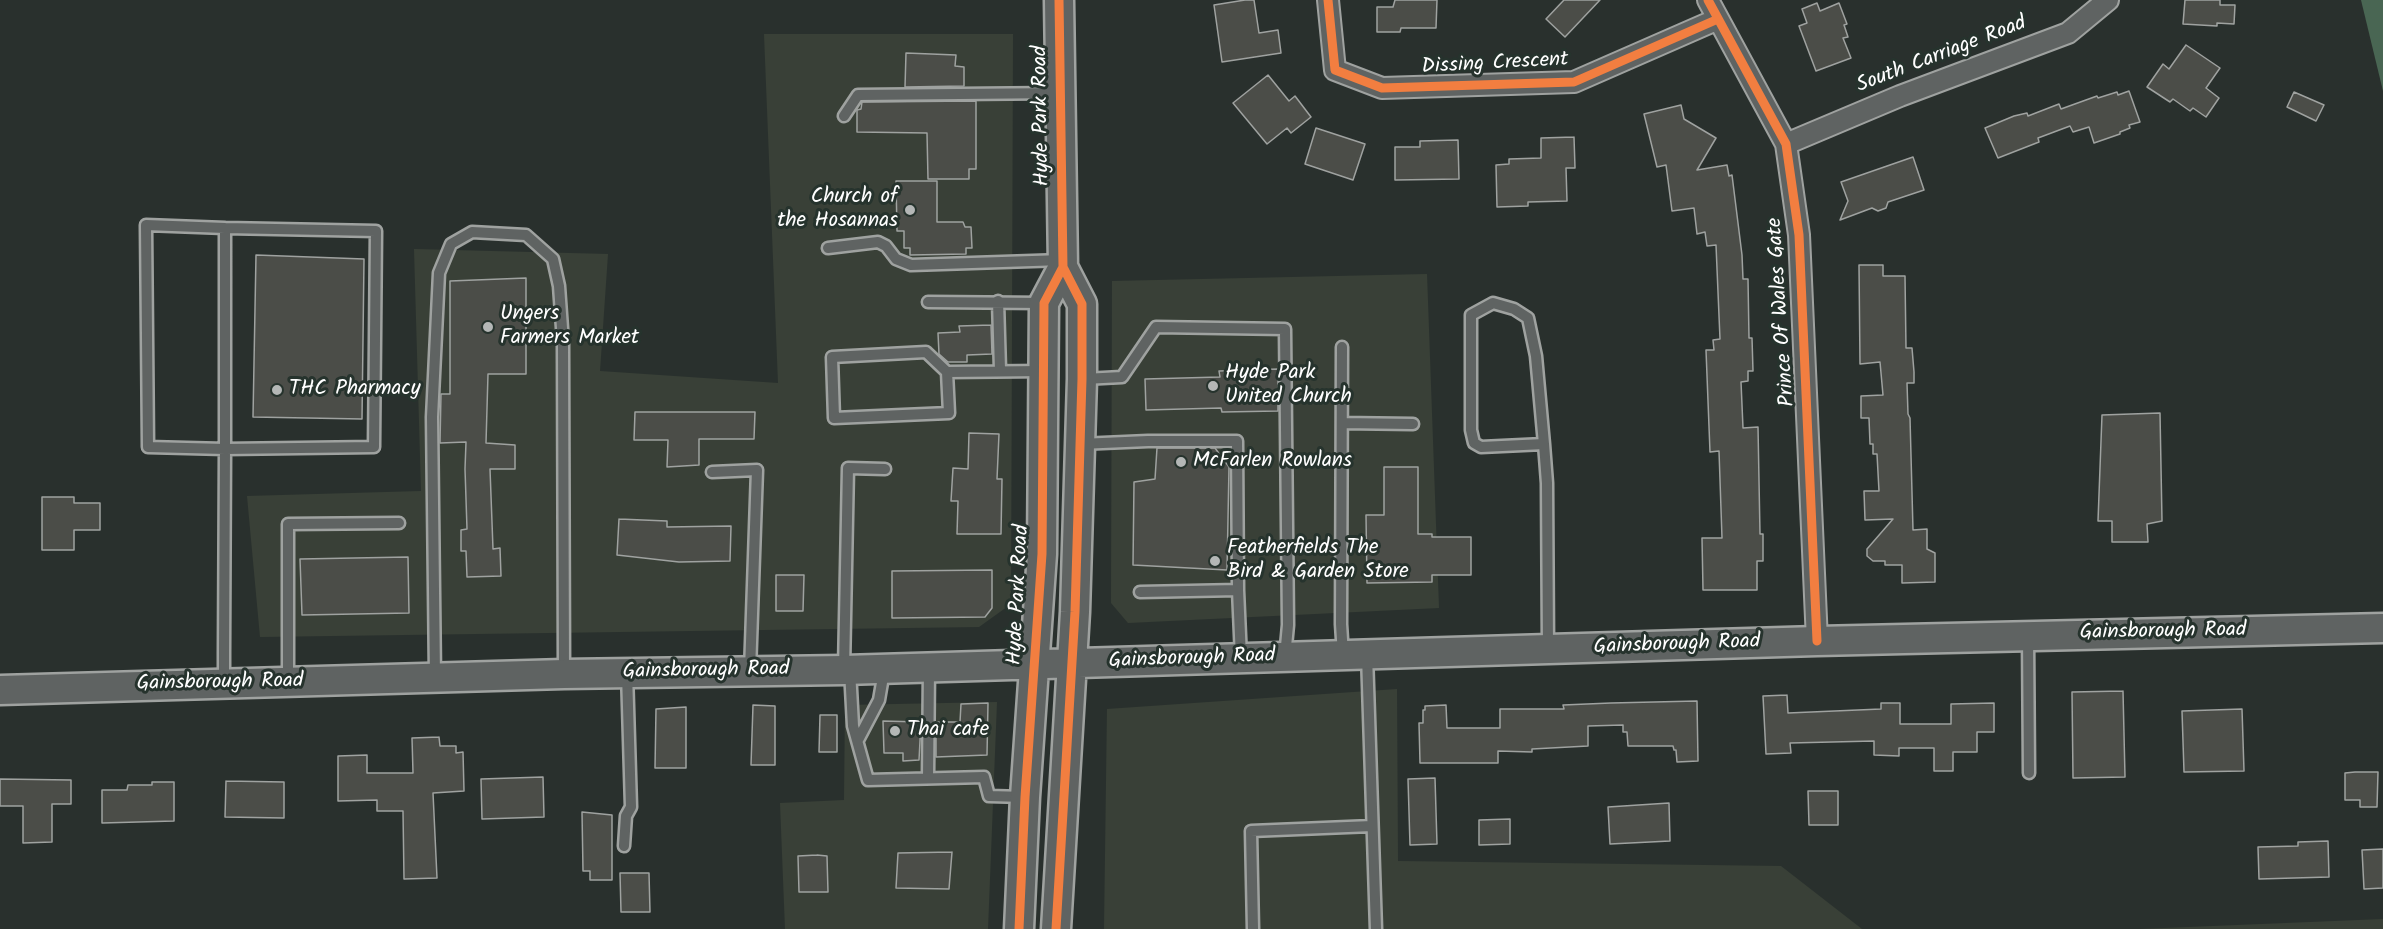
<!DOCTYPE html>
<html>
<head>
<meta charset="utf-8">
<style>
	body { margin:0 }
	canvas { display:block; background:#29302d }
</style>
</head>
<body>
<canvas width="2383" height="929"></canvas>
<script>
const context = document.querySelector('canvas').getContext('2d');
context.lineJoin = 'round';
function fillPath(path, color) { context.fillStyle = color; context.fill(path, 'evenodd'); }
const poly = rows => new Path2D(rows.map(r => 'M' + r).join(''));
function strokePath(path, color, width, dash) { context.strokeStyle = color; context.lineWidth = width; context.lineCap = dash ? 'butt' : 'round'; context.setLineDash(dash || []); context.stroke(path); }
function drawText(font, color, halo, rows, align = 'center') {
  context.font = font + ' Kalam,sans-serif'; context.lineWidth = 6; context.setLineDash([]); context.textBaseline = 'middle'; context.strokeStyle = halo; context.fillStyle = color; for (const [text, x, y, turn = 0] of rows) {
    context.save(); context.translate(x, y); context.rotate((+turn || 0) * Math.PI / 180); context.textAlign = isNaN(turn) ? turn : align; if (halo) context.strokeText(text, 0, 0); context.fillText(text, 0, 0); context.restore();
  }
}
const built = poly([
	[764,34,1013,34,1011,604,979,627,260,637,247,496,421,491,414,249,608,254,600,371,778,383],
	[1427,274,1439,608,1128,623,1111,603,1112,281],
	[1397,689,1398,861,1781,866,1862,929,1104,929,1107,709],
	[997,702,988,929,785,929,780,803,844,800,845,705],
	[2383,919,2383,929,2140,929]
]);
const green = poly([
	[2361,0,2383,0,2383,91]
]);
const building = poly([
	[1245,0,1254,0,1259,33,1278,30,1281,53,1222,62,1214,5,1245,0],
	[1395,0,1437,0,1436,28,1401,28,1400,32,1377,32,1377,7,1393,7,1395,0],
	[1564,0,1600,0,1565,37,1546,19,1564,0],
	[2185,0,2220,0,2220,5,2235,5,2234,24,2217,23,2217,26,2183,24,2185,0],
	[1817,3,1820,11,1839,3,1847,24,1844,25,1848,37,1843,38,1851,58,1816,71,1799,26,1807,23,1802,9,1817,3],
	[2186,45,2220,68,2206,88,2219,98,2206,117,2193,108,2190,111,2173,99,2170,102,2147,87,2163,64,2169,69,2186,45],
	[906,53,956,55,955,66,964,67,964,86,905,87,906,53],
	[1268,75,1289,101,1295,96,1311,117,1291,133,1287,128,1267,144,1233,103,1268,75],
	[2129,91,2140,122,2129,125,2130,128,2120,132,2120,134,2094,143,2089,127,2073,132,2070,126,2038,138,2039,142,1998,158,1985,128,2014,116,2027,113,2028,116,2059,104,2061,109,2097,96,2098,98,2117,92,2118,95,2129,91],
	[2294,92,2324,105,2316,121,2287,107,2294,92],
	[976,101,976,169,969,169,969,179,928,179,927,133,857,132,857,110,861,109,862,102,976,101],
	[1681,105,1684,119,1716,138,1697,170,1727,165,1729,176,1732,175,1742,255,1743,279,1748,279,1749,338,1752,338,1753,371,1748,371,1748,381,1741,382,1743,428,1758,427,1760,534,1763,534,1763,561,1757,561,1757,590,1703,590,1702,538,1722,538,1719,451,1710,452,1706,350,1714,350,1713,340,1720,339,1716,245,1707,246,1705,232,1697,234,1694,208,1672,211,1666,165,1657,167,1644,114,1681,105],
	[1316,128,1365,144,1353,180,1305,164,1316,128],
	[1574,137,1575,168,1566,168,1567,201,1528,202,1528,206,1497,207,1496,165,1509,164,1509,159,1541,158,1541,138,1574,137],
	[1458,140,1459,179,1395,180,1395,147,1420,147,1420,141,1458,140],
	[1913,157,1924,190,1888,202,1886,208,1878,211,1872,208,1840,220,1848,201,1841,182,1913,157],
	[896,181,937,181,937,222,963,222,965,227,971,227,972,248,966,248,966,254,910,255,910,248,904,248,904,231,897,231,896,181],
	[256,255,364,259,362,419,253,417,256,255],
	[1859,265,1883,265,1883,276,1905,276,1906,348,1912,348,1914,372,1914,383,1907,383,1908,414,1910,418,1913,530,1927,529,1927,549,1935,553,1935,582,1902,583,1902,565,1885,565,1885,561,1873,561,1867,556,1867,549,1893,519,1865,520,1864,491,1879,491,1877,454,1873,454,1873,444,1870,444,1869,418,1861,418,1861,396,1883,395,1880,362,1860,364,1859,265],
	[526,278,526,374,488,374,486,443,515,445,515,469,490,469,493,549,500,548,501,576,467,577,466,551,461,551,461,530,467,529,465,469,466,442,440,443,441,394,450,394,450,281,526,278],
	[991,325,992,354,967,355,967,362,948,362,939,354,938,333,960,332,959,326,991,325],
	[1278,369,1278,411,1222,412,1221,408,1146,410,1145,379,1220,377,1219,371,1278,369],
	[635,412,755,412,754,439,699,439,699,465,667,467,668,440,634,440,635,412],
	[2160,413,2162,521,2147,524,2148,542,2112,542,2112,521,2098,521,2102,415,2160,413],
	[969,433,999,434,997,479,1002,479,1001,534,957,534,958,501,951,501,953,468,968,469,969,433],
	[1157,448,1215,448,1229,467,1227,570,1133,565,1134,482,1155,479,1157,448],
	[1384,467,1418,467,1418,534,1432,534,1432,537,1471,537,1471,575,1432,575,1432,582,1367,583,1366,515,1384,515,1384,467],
	[42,497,74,497,74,503,100,503,100,530,74,530,74,550,42,550,42,497],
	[619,519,667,521,667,527,731,526,730,561,679,562,617,555,619,519],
	[408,557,409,613,302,615,300,559,408,557],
	[992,570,992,608,985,617,892,618,892,571,992,570],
	[776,575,804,575,803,611,776,611,776,575],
	[2123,691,2125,777,2073,778,2072,692,2123,691],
	[1787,695,1788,713,1881,709,1881,703,1900,703,1900,724,1951,724,1951,704,1994,703,1994,732,1977,732,1977,752,1953,752,1953,771,1934,771,1934,748,1899,748,1899,756,1874,755,1874,741,1790,743,1791,753,1766,754,1763,696,1787,695],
	[1697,701,1698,761,1677,762,1676,750,1674,750,1673,746,1628,746,1627,732,1623,732,1623,725,1588,726,1588,746,1532,749,1532,752,1498,751,1498,763,1420,763,1419,723,1423,723,1423,710,1425,710,1425,706,1446,705,1447,728,1500,728,1500,709,1564,709,1563,705,1611,703,1697,701],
	[988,703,987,755,936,757,936,722,960,722,961,704,988,703],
	[753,705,775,706,775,765,751,765,753,705],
	[686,707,686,768,655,768,656,709,686,707],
	[2242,709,2244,771,2184,772,2182,711,2242,709],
	[820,715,837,715,837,752,819,752,820,715],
	[883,721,921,722,919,760,903,761,903,753,884,753,883,721],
	[439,737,440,746,456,746,456,753,463,752,464,791,433,793,437,878,404,879,403,811,377,811,377,800,338,801,338,756,367,755,367,773,413,773,412,738,439,737],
	[2355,772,2378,772,2377,807,2360,807,2360,800,2345,800,2345,773,2355,772],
	[543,777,544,817,482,819,481,779,543,777],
	[1435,778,1437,844,1410,845,1408,779,1435,778],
	[0,779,71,780,71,804,52,804,52,842,23,843,23,806,0,806,0,779],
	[226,781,284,782,284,818,225,817,226,781],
	[152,782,174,782,174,821,102,823,102,790,127,790,128,785,152,785,152,782],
	[1808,791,1838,791,1838,825,1809,825,1808,791],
	[1669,803,1670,841,1610,844,1608,807,1669,803],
	[582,812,612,815,612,880,590,880,590,871,583,871,582,812],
	[1510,819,1510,844,1479,845,1479,820,1510,819],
	[2328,841,2329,877,2259,879,2258,847,2298,846,2298,842,2328,841],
	[2383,849,2383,888,2364,889,2362,850,2383,849],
	[952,852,949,889,896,888,898,853,952,852],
	[817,855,827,856,828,892,799,892,798,856,817,855],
	[620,873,649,873,650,912,621,912,620,873]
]);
const lane = poly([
	[844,116,858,95,1061,93],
	[828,248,878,242,886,246,896,259,911,265,1063,260],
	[998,301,1000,370],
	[928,302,1044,303],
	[1342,347,1341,624,1343,655],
	[947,372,926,352,832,357,834,418,949,413,947,372,1043,371],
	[1084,379,1122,377,1156,327,1285,329,1288,625,1285,657],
	[1342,423,1413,424],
	[1080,444,1148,441,1237,441,1238,590,1241,658],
	[1544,444,1481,447,1474,443,1471,430,1471,315,1493,303,1514,309,1528,318,1536,356,1544,444,1547,483,1548,649],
	[712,472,757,470,750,671],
	[1140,592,1238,590],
	[2028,636,2029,773],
	[1367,655,1376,929],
	[844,669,848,468,885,469],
	[850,670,853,726,868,780,984,777,989,796,1025,797],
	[435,677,432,417,439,273,451,244,472,232,526,235,553,259,559,286,563,342,564,674],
	[288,679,288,524,399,523],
	[224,684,224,653,225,449,225,228,376,231,374,447,225,449,148,447,146,225,225,228],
	[858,740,879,700,884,671],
	[928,778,929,667],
	[624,846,626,816,631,807,627,673],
	[1253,929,1251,831,1372,826]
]);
const street = poly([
	[1328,0,1335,70,1382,88,1574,82,1718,19],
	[1708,0,1786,144,1799,235,1817,641],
	[1786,144,1900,96,2068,33,2108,0]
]);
const secondary = poly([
	[0,690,564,674,844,670,1817,641,2383,628],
	[1019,929,1025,797,1042,554,1044,303,1063,267],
	[1056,929,1075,612,1082,379,1082,304,1063,267,1059,0]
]);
const cycleway = poly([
	[1328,0,1335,70,1382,88,1574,82,1718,19],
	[1708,0,1786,144,1799,235,1817,641],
	[1019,929,1025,797,1042,554,1044,303,1063,267],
	[1056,929,1075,612,1082,379,1082,304,1063,267,1059,0]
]);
const markers = [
	[910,210,6,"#b4b7b6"],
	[488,327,6,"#b4b7b6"],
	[1213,386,6,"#b4b7b6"],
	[277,390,6,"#b4b7b6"],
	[1181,462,6,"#b4b7b6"],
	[1215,561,6,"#b4b7b6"],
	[895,731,6,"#b4b7b6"]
];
const streetNames = [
	["South Carriage Road",1942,56,-21],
	["Dissing Crescent",1495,65,-3],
	["Hyde Park Road",1043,116,-91],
	["Prince Of Wales Gate",1783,312,-94],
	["Hyde Park Road",1020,595,-87],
	["Gainsborough Road",2163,633,-1],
	["Gainsborough Road",1677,646,-2],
	["Gainsborough Road",1192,660,-2],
	["Gainsborough Road",706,672,-1],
	["Gainsborough Road",220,684,-1]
];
const poiNames = [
	["Church of",898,198,"right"],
	["the Hosannas",898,222,"right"],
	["Ungers",500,315],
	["Farmers Market",500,339],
	["Hyde Park",1225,374],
	["United Church",1225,398],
	["THC Pharmacy",289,390],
	["McFarlen Rowlans",1193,462],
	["Featherfields The",1227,549],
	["Bird & Garden Store",1227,573],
	["Thai cafe",907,731]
];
fillPath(built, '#394037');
fillPath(green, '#496653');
fillPath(building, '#4b4d48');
strokePath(building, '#9fa2a0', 1.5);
strokePath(lane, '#9fa2a0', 15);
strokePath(street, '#9fa2a0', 24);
strokePath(secondary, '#9fa2a0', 33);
strokePath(lane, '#5f6362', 10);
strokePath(street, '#5f6362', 20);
strokePath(secondary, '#5f6362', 28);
strokePath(cycleway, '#f27e40', 9);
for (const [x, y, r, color] of markers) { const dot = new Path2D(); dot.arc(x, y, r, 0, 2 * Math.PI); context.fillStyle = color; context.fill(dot); strokePath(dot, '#26332d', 2); }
drawText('21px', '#fff', '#26332d', streetNames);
drawText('21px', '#fff', '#26332d', poiNames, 'left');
</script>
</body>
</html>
